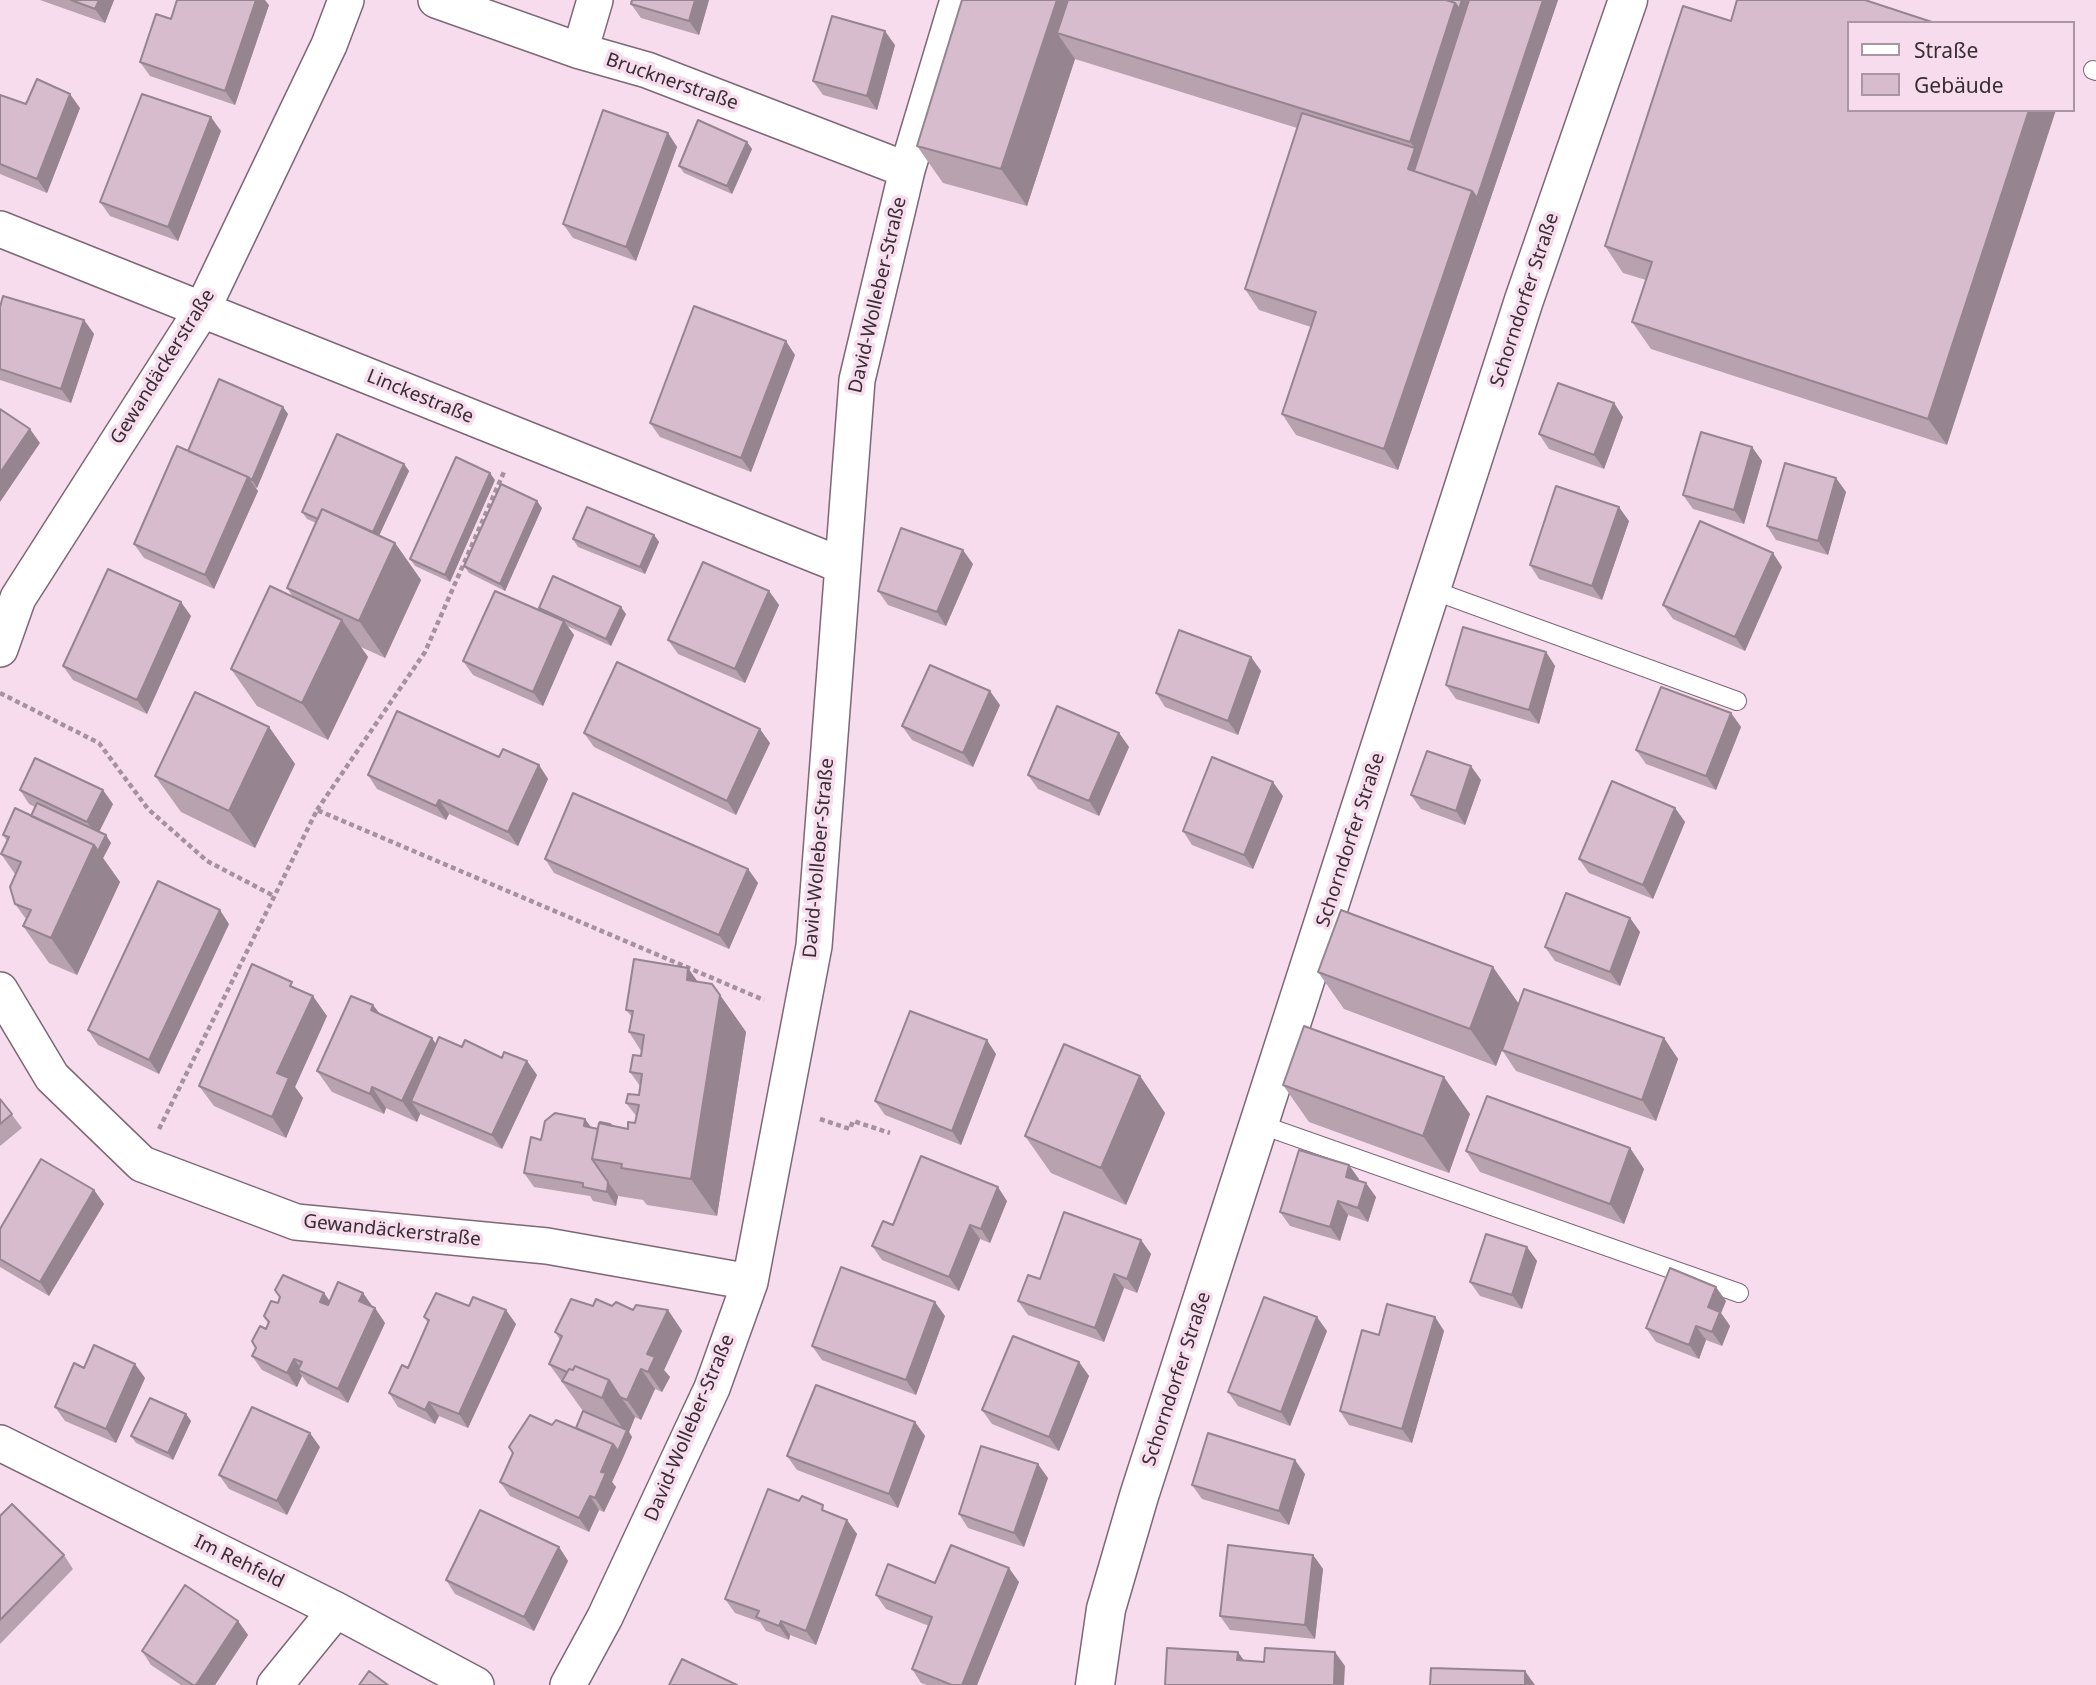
<!DOCTYPE html>
<html>
<head>
<meta charset="utf-8">
<style>
	body { margin:0 }
	#map { position:relative; width:2096px; height:1685px; overflow:hidden; background:#f7dced; font-family:"Noto Sans",sans-serif }
	canvas { display:block }
	.legend { position:absolute; left:1847px; top:21px; width:228px; height:91px; box-sizing:border-box; background:#f7dced; border:2px solid #aa96a3; margin:0; padding:9px 12px; list-style:none; font-size:21px; color:#372d33 }
	.legend li { display:flex; align-items:center; gap:14px; height:35px }
	.legend b { width:35px; border:2px solid #aa96a3 }
</style>
</head>
<body>
<div id="map">
<canvas width="2096" height="1685"></canvas>
<ul class="legend">
<li><b style="height:9px;background:#fff"></b>Straße</li>
<li><b style="height:19px;background:#d6bccd"></b>Gebäude</li>
</ul>
</div>
<script>
const context = document.querySelector('canvas').getContext('2d');
context.lineJoin = 'round';
const poly = rows => new Path2D(rows.map(r => 'M' + r).join(''));
function strokePath(path, color, width, dash) { context.strokeStyle = color; context.lineWidth = width; context.lineCap = dash ? 'butt' : 'round'; context.setLineDash(dash || []); context.stroke(path); }
function fillPath(path, color) { context.fillStyle = color; context.fill(path, 'evenodd'); }
function drawText(font, color, halo, rows, align = 'center') {
  context.font = font + ' "Noto Sans",sans-serif'; context.lineWidth = 7; context.setLineDash([]); context.textBaseline = 'middle'; context.strokeStyle = halo; context.fillStyle = color; for (const [text, x, y, turn = 0] of rows) {
    context.save(); context.translate(x, y); context.rotate((+turn || 0) * Math.PI / 180); context.textAlign = isNaN(turn) ? turn : align; if (halo) context.strokeText(text, 0, 0); context.fillText(text, 0, 0); context.restore();
  }
}
const path = poly([
	[0,693,99,743,148,809,207,861,274,896],
	[317,810,425,652,504,472],
	[820,1119,850,1129,853,1121,890,1133],
	[159,1129,317,810,764,1000]
]);
const lane = poly([
	[2093,70,2096,71],
	[1432,590,1737,701],
	[1259,1124,1739,1293]
]);
const street = poly([
	[436,0,580,51,647,70,907,170],
	[580,51,595,0],
	[0,229,841,565],
	[0,649,18,598,202,310,329,45,346,0],
	[0,990,52,1077,142,1164,296,1222,547,1246,750,1282],
	[0,1443,336,1610,476,1685],
	[275,1685,336,1610],
	[568,1685,605,1617,712,1388,750,1282,814,946,857,380,907,170,958,0]
]);
const secondary = poly([
	[1095,1685,1106,1609,1139,1496,1524,300,1628,0]
]);
const wall = poly([
	[40,0,114,0,105,23],
	[632,0,709,0,699,35,641,18,631,4],
	[962,0,1558,0,1398,470,1296,435,1282,414,1311,327,1259,310,1245,289,1297,128,1075,59,1027,206,943,183,917,146],
	[269,5,235,105,150,76,140,62,171,19],
	[1731,21,1947,445,1651,349,1632,322,1646,280,1623,273,1605,246],
	[895,45,877,110,823,95,813,81],
	[0,95,26,104,80,108,47,193,0,174],
	[221,131,178,241,110,216,100,202],
	[668,133,677,147,636,261,573,238,563,224],
	[747,142,752,149,732,194,684,173,679,166],
	[0,307,84,320,94,334,71,403,0,380],
	[795,355,751,472,660,437,650,423],
	[1614,403,1623,417,1604,469,1549,449,1539,434],
	[283,407,288,414,257,488,255,487,258,491,214,589,144,558,134,544,188,451],
	[1752,447,1762,461,1744,524,1693,509,1683,495],
	[404,464,409,471,379,535,395,543,421,580,385,658,361,647,368,657,328,740,257,706,231,669,293,597,287,588,316,523,307,519,302,512],
	[1836,478,1846,492,1828,555,1776,540,1767,526],
	[495,480,450,582,415,566,410,559],
	[542,508,505,591,469,573,464,566],
	[1629,521,1602,600,1539,579,1530,565],
	[654,535,659,542,645,574,578,547,573,539],
	[973,564,946,626,888,605,878,591],
	[1782,567,1745,651,1673,619,1663,605],
	[769,591,779,605,745,683,678,654,668,640],
	[539,608,626,614,611,646,567,626,574,635,543,706,473,675,463,661,541,611],
	[191,616,147,714,73,680,63,666],
	[1546,652,1555,666,1539,724,1456,699,1446,685],
	[1251,657,1261,671,1238,735,1165,707,1156,693],
	[1000,705,973,767,912,740,902,726],
	[1731,713,1741,727,1716,790,1646,764,1636,750],
	[269,727,295,764,255,848,181,812,155,776],
	[584,733,770,743,736,815,594,747],
	[1119,733,1129,747,1099,816,1038,789,1028,775],
	[499,757,539,765,548,779,518,846,449,814,446,820,377,789,368,775],
	[1481,780,1465,825,1421,809,1411,795],
	[20,790,113,804,99,832,111,843,103,858,120,882,77,975,49,963,23,926,26,919,15,904,15,874,1,854,7,841,3,835,31,816,35,807,29,804],
	[1283,796,1253,869,1192,845,1183,831],
	[1675,808,1685,822,1653,899,1589,873,1579,859],
	[545,859,748,869,758,883,729,949,554,873],
	[1630,918,1640,932,1620,986,1555,961,1545,947],
	[229,924,159,1074,98,1045,88,1030],
	[688,968,697,981,720,995,746,1032,717,1216,647,1205,643,1200,618,1196,616,1206,593,1201,590,1196,534,1187,524,1173,541,1140,585,1119,591,1127,598,1129,612,1126,628,1129,635,1123,637,1117,626,1103,639,1095,640,1086,630,1072,641,1056,641,1051,629,1032,632,1017,626,1010],
	[1318,972,1519,1003,1664,1038,1678,1059,1656,1121,1516,1071,1502,1050,1503,1048,1496,1066,1344,1009],
	[297,989,327,1016,295,1087,303,1098,286,1138,214,1106,199,1086],
	[373,1005,380,1014,436,1044,462,1047,502,1058,527,1061,537,1075,502,1149,420,1114,417,1122,386,1108,384,1114,332,1092,317,1071],
	[996,1054,961,1145,885,1115,875,1101],
	[1140,1076,1165,1113,1126,1205,1051,1173,1025,1136],
	[1283,1085,1470,1114,1449,1173,1309,1122],
	[0,1099,22,1128,0,1146],
	[1630,1148,1644,1169,1624,1224,1480,1172,1466,1151],
	[1359,1179,1359,1181,1376,1197,1368,1222,1348,1215,1340,1241,1290,1226,1280,1212],
	[94,1190,104,1204,49,1296,0,1267,0,1229],
	[1007,1201,990,1243,980,1239,959,1291,882,1260,872,1246,893,1225],
	[1141,1240,1151,1254,1137,1293,1124,1288,1104,1342,1028,1315,1018,1301,1040,1279],
	[1527,1247,1537,1261,1522,1309,1480,1296,1470,1282],
	[363,1293,372,1307,375,1308,385,1323,348,1403,308,1384,302,1376,297,1387,262,1370,252,1356,269,1324,264,1316,278,1303,280,1297,330,1301],
	[1726,1301,1721,1313,1730,1326,1722,1346,1706,1340,1699,1359,1656,1342,1646,1328],
	[593,1306,612,1306,633,1310,668,1310,682,1331,664,1370,670,1377,662,1392,655,1389,641,1420,635,1417,629,1432,632,1437,612,1482,616,1487,604,1512,599,1510,589,1532,510,1496,500,1482,552,1425,576,1428,583,1411,549,1364,560,1340,555,1332],
	[945,1316,916,1395,822,1360,812,1346],
	[424,1317,516,1324,468,1428,439,1416,435,1424,398,1407,389,1393,408,1368,428,1323],
	[1435,1317,1444,1331,1412,1443,1349,1425,1340,1411,1379,1335],
	[1327,1331,1290,1426,1238,1406,1228,1392],
	[1079,1362,1089,1376,1059,1451,992,1424,982,1410],
	[145,1378,116,1443,65,1421,55,1407],
	[186,1414,191,1421,173,1460,136,1443,131,1436],
	[915,1422,925,1436,898,1508,797,1470,787,1456],
	[320,1447,287,1515,229,1489,219,1475],
	[1305,1474,1289,1525,1202,1499,1192,1485],
	[1048,1478,1024,1547,968,1528,959,1514],
	[829,1513,847,1520,857,1534,816,1645,790,1635,789,1640,766,1631,760,1622,735,1613,725,1599],
	[0,1516,64,1555,73,1569,0,1644],
	[559,1547,568,1561,534,1631,455,1594,446,1580],
	[1313,1555,1323,1569,1315,1639,1230,1630,1220,1616],
	[1019,1582,977,1685,927,1685,921,1683,912,1669,929,1626,886,1609,876,1595,935,1583],
	[238,1621,248,1635,215,1685,181,1685,151,1665,142,1651]
]);
const shadedWall = poly([
	[99,0,114,0,105,23,95,9],
	[256,0,265,0,269,5,235,105,225,91],
	[695,0,709,0,699,35,689,21],
	[1057,0,1095,0,1057,33,1075,59,1027,206,1001,169],
	[1462,0,1483,0,1426,180,1408,169,1415,148,1410,142,1455,3],
	[1543,0,1558,0,1486,212,1477,198],
	[885,31,895,45,877,110,867,96],
	[70,94,80,108,47,193,37,179],
	[2029,110,2056,110,1947,445,1928,419],
	[211,117,221,131,178,241,168,227],
	[668,133,677,147,636,261,626,247],
	[747,142,752,149,732,194,727,186],
	[1472,191,1486,212,1398,470,1384,449],
	[84,320,94,334,71,403,61,389],
	[786,341,795,355,751,472,741,458],
	[1614,403,1623,417,1604,469,1594,455],
	[283,407,288,414,257,488,252,480],
	[30,429,40,443,0,502,0,473],
	[1752,447,1762,461,1744,524,1734,510],
	[404,464,409,471,373,549,368,542],
	[490,473,495,480,450,582,445,575],
	[248,477,258,491,214,589,205,575],
	[1836,478,1846,492,1828,555,1818,541],
	[537,501,542,508,505,591,500,584],
	[1619,507,1629,521,1602,600,1592,586],
	[654,535,659,542,645,574,640,567],
	[395,543,421,580,385,658,359,621],
	[963,550,973,564,946,626,937,612],
	[1773,553,1782,567,1745,651,1735,637],
	[769,591,779,605,745,683,735,669],
	[181,602,191,616,147,714,137,700],
	[621,607,626,614,611,646,606,639],
	[342,620,368,657,328,740,302,703],
	[564,621,574,635,543,706,533,692],
	[1546,652,1555,666,1539,724,1529,710],
	[1251,657,1261,671,1238,735,1228,721],
	[990,691,1000,705,973,767,963,753],
	[1731,713,1741,727,1716,790,1706,776],
	[269,727,295,764,255,848,229,811],
	[760,729,770,743,736,815,727,801],
	[1119,733,1129,747,1099,816,1089,801],
	[539,765,548,779,518,846,508,832],
	[1471,766,1481,780,1465,825,1456,811],
	[1273,782,1283,796,1253,869,1244,855],
	[103,790,113,804,97,836,87,822],
	[439,800,449,814,446,820,436,806],
	[1675,808,1685,822,1653,899,1643,885],
	[106,835,111,843,103,858,120,882,77,975,51,938,94,845],
	[748,869,758,883,729,949,719,935],
	[220,910,229,924,159,1074,149,1060],
	[1630,918,1640,932,1620,986,1610,972],
	[1493,967,1519,1004,1496,1066,1470,1029],
	[688,968,714,1005,687,980],
	[720,995,746,1032,717,1216,691,1179],
	[313,996,327,1016,295,1087,303,1098,286,1138,272,1117,277,1073],
	[373,1005,388,1025,371,1010],
	[432,1038,446,1059,411,1101,420,1114,417,1122,402,1101],
	[1664,1038,1678,1059,1656,1121,1642,1100],
	[987,1040,996,1054,961,1145,952,1131],
	[527,1061,537,1075,502,1149,492,1135],
	[1140,1076,1165,1113,1126,1205,1101,1168],
	[1444,1077,1470,1114,1449,1173,1423,1136],
	[372,1087,386,1108,384,1114,370,1094],
	[585,1119,595,1133,584,1126],
	[1630,1148,1644,1169,1624,1224,1610,1204],
	[1349,1165,1359,1179,1356,1191,1346,1177],
	[608,1182,618,1196,616,1206,607,1192],
	[1366,1183,1376,1197,1368,1222,1358,1208],
	[998,1187,1007,1201,990,1243,981,1229],
	[94,1190,104,1204,49,1296,40,1282],
	[1338,1201,1348,1215,1340,1241,1330,1227],
	[970,1225,980,1239,959,1291,949,1277],
	[1141,1240,1151,1254,1137,1293,1127,1279],
	[1527,1247,1537,1261,1522,1309,1512,1295],
	[1114,1274,1124,1288,1104,1342,1095,1328],
	[1716,1287,1726,1301,1721,1313,1730,1326,1722,1346,1712,1332,1708,1307],
	[324,1293,334,1307,330,1316,320,1302],
	[363,1293,373,1307,369,1315,359,1301],
	[935,1302,945,1316,916,1395,906,1380],
	[375,1308,385,1323,348,1403,338,1389],
	[506,1310,516,1324,468,1428,459,1414],
	[668,1310,682,1331,664,1370,670,1377,662,1392,648,1372,647,1354],
	[1317,1317,1327,1331,1290,1426,1281,1412],
	[1435,1317,1444,1331,1412,1443,1402,1429],
	[1696,1326,1706,1340,1699,1359,1689,1345],
	[294,1359,304,1373,298,1370,302,1376,297,1387,287,1373],
	[1079,1362,1089,1376,1059,1451,1049,1437],
	[135,1364,145,1378,116,1443,106,1429],
	[641,1369,655,1389,641,1420,627,1400],
	[609,1380,635,1417,629,1432,632,1437,623,1458,618,1451,623,1458,612,1482,616,1487,604,1512,595,1498,601,1472,613,1444,626,1433,602,1398],
	[429,1402,439,1416,435,1424,425,1410],
	[186,1414,191,1421,173,1460,168,1453],
	[915,1422,925,1436,898,1508,889,1494],
	[310,1433,320,1447,287,1515,277,1501],
	[1295,1460,1305,1474,1289,1525,1279,1511],
	[1038,1464,1048,1478,1024,1547,1014,1533],
	[590,1496,599,1510,589,1532,579,1518],
	[847,1520,857,1534,816,1645,806,1631],
	[559,1547,568,1561,534,1631,524,1617],
	[1313,1555,1323,1569,1315,1639,1305,1625],
	[1009,1568,1019,1582,977,1685,962,1685],
	[238,1621,248,1635,215,1685,196,1685],
	[781,1621,790,1635,789,1640,779,1626],
	[1238,1652,1248,1666,1237,1660],
	[1335,1652,1345,1666,1344,1685,1334,1685],
	[1525,1671,1535,1685,1525,1685]
]);
const building = poly([
	[71,0,99,0,95,9,71,0],
	[177,0,256,0,225,91,140,62,156,14,171,19,177,0],
	[632,0,695,0,689,21,631,4,632,0],
	[962,0,1057,0,1001,169,917,146,962,0],
	[1068,0,1446,0,1455,3,1410,142,1057,33,1068,0],
	[1446,0,1462,0,1459,9,1455,3,1446,0],
	[1469,0,1543,0,1477,198,1472,191,1414,171,1469,0],
	[1737,0,1865,0,1935,23,1849,23,1849,110,2029,110,1928,419,1632,322,1652,262,1605,246,1683,6,1731,21,1737,0],
	[832,16,885,31,867,96,813,81,832,16],
	[37,79,70,94,37,179,0,164,0,95,26,104,37,79],
	[142,94,211,117,168,227,100,202,142,94],
	[603,110,668,133,626,247,563,224,603,110],
	[1302,113,1415,148,1408,169,1472,191,1384,449,1282,414,1316,312,1245,289,1302,113],
	[698,120,747,142,727,186,679,166,698,120],
	[3,296,84,320,61,389,0,369,0,307,3,296],
	[694,306,786,341,741,458,650,423,694,306],
	[219,379,283,407,252,480,248,477,188,451,219,379],
	[1558,383,1614,403,1594,455,1539,434,1558,383],
	[0,409,30,429,0,473,0,409],
	[1701,432,1752,447,1734,510,1683,495,1701,432],
	[337,434,404,464,373,532,322,509,318,519,302,512,337,434],
	[177,446,248,477,205,575,134,544,177,446],
	[456,457,490,473,445,575,410,559,456,457],
	[1785,463,1836,478,1818,541,1767,526,1785,463],
	[501,484,537,501,500,584,464,566,501,484],
	[1556,486,1619,507,1592,586,1530,565,1556,486],
	[587,507,654,535,640,567,573,539,587,507],
	[322,509,395,543,359,621,287,588,322,509],
	[1700,521,1773,553,1735,637,1663,605,1700,521],
	[901,528,963,550,937,612,878,591,901,528],
	[703,562,769,591,735,669,668,640,703,562],
	[108,569,181,602,137,700,63,666,108,569],
	[553,576,621,607,606,639,539,608,553,576],
	[270,586,342,620,302,703,231,669,270,586],
	[495,591,564,621,533,692,463,661,495,591],
	[1463,627,1546,652,1529,710,1446,685,1463,627],
	[1179,630,1251,657,1228,721,1156,693,1179,630],
	[617,662,760,729,727,801,584,733,617,662],
	[930,665,990,691,963,753,902,726,930,665],
	[1661,687,1731,713,1706,776,1636,750,1661,687],
	[195,692,269,727,229,811,155,776,195,692],
	[1057,706,1119,733,1089,801,1028,775,1057,706],
	[397,711,499,757,503,749,539,765,508,832,439,800,436,806,368,775,397,711],
	[1427,751,1471,766,1456,811,1411,795,1427,751],
	[1212,757,1273,782,1244,855,1183,831,1212,757],
	[35,758,103,790,87,822,20,790,35,758],
	[1612,781,1675,808,1643,885,1579,859,1612,781],
	[573,793,748,869,719,935,545,859,573,793],
	[37,803,106,835,98,851,94,845,31,816,37,803],
	[15,808,94,845,51,938,23,926,31,910,15,904,10,887,21,862,1,854,9,837,3,835,15,808],
	[158,881,220,910,149,1060,88,1030,158,881],
	[1566,893,1630,918,1610,972,1545,947,1566,893],
	[1341,910,1493,967,1470,1029,1318,972,1341,910],
	[634,959,688,968,687,980,712,984,720,995,691,1179,621,1168,622,1164,592,1159,599,1123,628,1129,628,1122,635,1123,639,1105,626,1103,628,1094,639,1095,642,1074,630,1072,633,1055,641,1056,644,1035,629,1032,633,1011,626,1010,634,959],
	[252,964,292,982,290,986,313,996,277,1073,289,1078,272,1117,199,1086,252,964],
	[1524,989,1664,1038,1642,1100,1502,1050,1524,989],
	[351,996,373,1005,371,1010,432,1038,402,1101,372,1087,370,1094,317,1071,351,996],
	[910,1011,987,1040,952,1131,875,1101,910,1011],
	[1304,1026,1444,1077,1423,1136,1283,1085,1304,1026],
	[439,1037,462,1047,465,1040,502,1058,504,1052,527,1061,492,1135,411,1101,439,1037],
	[1064,1044,1140,1076,1101,1168,1025,1136,1064,1044],
	[1487,1096,1630,1148,1610,1204,1466,1151,1487,1096],
	[0,1099,12,1114,0,1124,0,1099],
	[555,1113,585,1119,584,1126,598,1129,592,1159,608,1182,607,1192,583,1187,583,1183,524,1173,531,1137,541,1140,545,1121,555,1113],
	[600,1122,610,1124,612,1126,600,1123,600,1122],
	[1299,1150,1349,1165,1346,1177,1366,1183,1358,1208,1338,1201,1330,1227,1280,1212,1299,1150],
	[921,1156,998,1187,981,1229,970,1225,949,1277,872,1246,883,1221,893,1225,921,1156],
	[41,1159,94,1190,40,1282,0,1259,0,1229,41,1159],
	[1064,1212,1141,1240,1127,1279,1114,1274,1095,1328,1018,1301,1028,1275,1040,1279,1064,1212],
	[1486,1234,1527,1247,1512,1295,1470,1282,1486,1234],
	[841,1267,935,1302,906,1380,812,1346,841,1267],
	[1670,1268,1716,1287,1708,1307,1720,1312,1712,1332,1696,1326,1689,1345,1646,1328,1670,1268],
	[283,1275,324,1293,320,1302,328,1305,338,1282,363,1293,359,1301,375,1308,338,1389,298,1370,302,1362,294,1359,287,1373,252,1356,256,1348,252,1341,260,1326,266,1329,269,1322,264,1316,271,1301,278,1303,280,1297,275,1290,283,1275],
	[436,1293,469,1306,473,1297,506,1310,459,1414,429,1402,425,1410,389,1393,402,1365,408,1368,429,1320,424,1317,436,1293],
	[1264,1297,1317,1317,1281,1412,1228,1392,1264,1297],
	[571,1299,593,1306,596,1299,612,1306,616,1302,633,1310,636,1305,668,1310,647,1354,655,1357,648,1372,641,1369,627,1400,620,1397,609,1380,575,1366,573,1370,569,1369,567,1372,549,1364,562,1336,555,1332,571,1299],
	[1387,1304,1435,1317,1402,1429,1340,1411,1362,1330,1379,1335,1387,1304],
	[1013,1336,1079,1362,1049,1437,982,1410,1013,1336],
	[94,1345,135,1364,106,1429,55,1407,74,1363,84,1368,94,1345],
	[575,1366,609,1380,602,1398,562,1381,569,1369,573,1370,575,1366],
	[816,1385,915,1422,889,1494,787,1456,816,1385],
	[150,1398,186,1414,168,1453,131,1436,150,1398],
	[252,1407,310,1433,277,1501,219,1475,252,1407],
	[583,1411,627,1430,618,1451,613,1444,576,1428,583,1411],
	[530,1415,552,1425,556,1420,613,1444,601,1472,606,1473,595,1498,590,1496,579,1518,500,1482,513,1453,509,1447,530,1415],
	[1208,1433,1295,1460,1279,1511,1192,1485,1208,1433],
	[981,1446,1038,1464,1014,1533,959,1514,981,1446],
	[768,1489,799,1501,802,1496,823,1505,822,1510,847,1520,806,1631,781,1621,779,1626,756,1617,759,1611,725,1599,768,1489],
	[12,1504,64,1555,0,1620,0,1516,12,1504],
	[480,1510,559,1547,524,1617,446,1580,480,1510],
	[951,1545,1009,1568,962,1685,952,1685,912,1669,932,1617,876,1595,888,1564,935,1583,951,1545],
	[1228,1545,1313,1555,1305,1625,1220,1616,1228,1545],
	[185,1585,238,1621,196,1685,193,1685,142,1651,185,1585],
	[1167,1648,1238,1652,1237,1660,1264,1662,1265,1648,1335,1652,1334,1685,1165,1685,1167,1648],
	[682,1659,737,1685,669,1685,682,1659],
	[1431,1668,1525,1671,1525,1685,1430,1685,1431,1668],
	[369,1671,388,1685,359,1685,369,1671]
]);
const streetNames = [
	["Brucknerstraße",672,82,19],
	["David-Wolleber-Straße",878,295,-77],
	["Schorndorfer Straße",1525,300,-72],
	["Gewandäckerstraße",163,367,-58],
	["Linckestraße",420,397,22],
	["Schorndorfer Straße",1351,840,-72],
	["David-Wolleber-Straße",819,858,-85],
	["Gewandäckerstraße",392,1231,6],
	["Schorndorfer Straße",1177,1379,-72],
	["David-Wolleber-Straße",690,1428,-67],
	["Im Rehfeld",239,1562,26]
];
strokePath(lane, '#7e6776', 20);
strokePath(street, '#7e6776', 38);
strokePath(secondary, '#7e6776', 41);
strokePath(path, '#a5929e', 4.5, [5, 3.5]);
strokePath(lane, '#fff', 18);
strokePath(street, '#fff', 35);
strokePath(secondary, '#fff', 38);
fillPath(wall, '#b8a2b0');
fillPath(shadedWall, '#968490');
fillPath(building, '#d6bccd');
strokePath(building, '#968490', 2);
drawText('19px', '#372d33', '#f7dced', streetNames);
</script>
</body>
</html>
